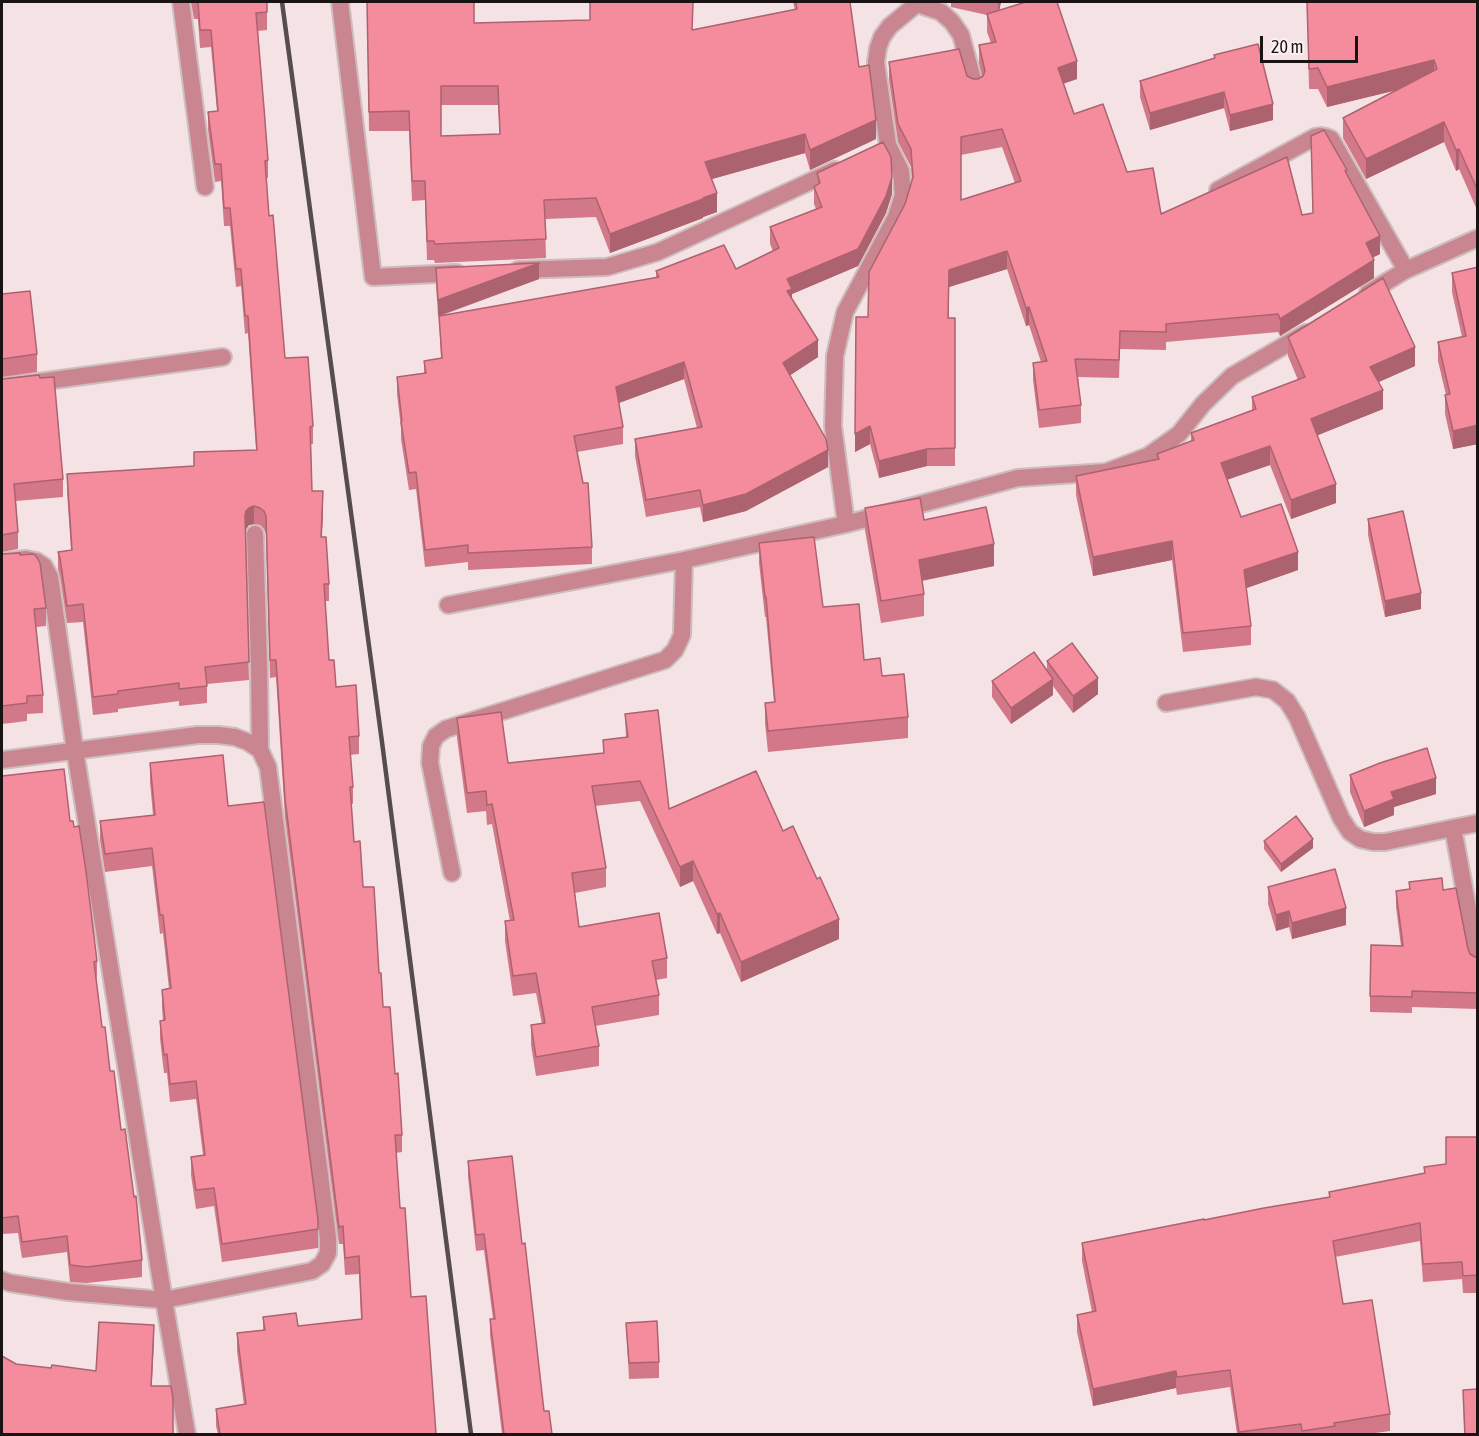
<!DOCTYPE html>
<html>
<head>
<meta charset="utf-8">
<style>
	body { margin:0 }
	#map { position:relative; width:1479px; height:1436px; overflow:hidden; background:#f4e2e4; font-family:"Asap Condensed",sans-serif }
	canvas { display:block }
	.frame { position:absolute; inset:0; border:3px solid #191313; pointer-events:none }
	.scale { position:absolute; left:1260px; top:36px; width:98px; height:27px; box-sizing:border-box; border:3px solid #191313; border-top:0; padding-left:8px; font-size:18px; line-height:21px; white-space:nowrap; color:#191313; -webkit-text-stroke:4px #fdf2f3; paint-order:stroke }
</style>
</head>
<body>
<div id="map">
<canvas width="1479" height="1436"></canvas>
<div class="frame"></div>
<div class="scale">20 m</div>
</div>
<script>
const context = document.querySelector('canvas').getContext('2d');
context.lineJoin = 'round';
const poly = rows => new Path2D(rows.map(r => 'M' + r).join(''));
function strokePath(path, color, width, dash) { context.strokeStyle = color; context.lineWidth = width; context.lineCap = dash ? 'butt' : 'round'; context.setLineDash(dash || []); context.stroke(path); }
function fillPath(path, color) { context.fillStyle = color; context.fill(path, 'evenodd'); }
const minor = poly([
	[181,2,205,187],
	[340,2,373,277,457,273],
	[917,4,941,12,952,22,961,35,975,87],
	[1218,190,1315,137,1321,136,1326,137,1331,139,1406,270],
	[518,270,607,267,658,252,835,170],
	[1368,293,1406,270,1478,238],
	[2,387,223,357],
	[846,524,833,426,835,356,845,312,896,217,903,195,901,171,888,145,876,62,878,48,882,37,890,26,919,2],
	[255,534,259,665,260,750],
	[2,562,26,559,36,561,44,566,50,577,75,751,164,1300,187,1434],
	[448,605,684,560,846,524,1018,478,1106,472,1148,456,1179,434,1203,404,1232,376,1306,333],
	[1166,703,1256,687,1273,690,1287,701,1297,717,1341,818,1350,832,1360,839,1373,842,1385,842,1453,828,1478,963],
	[2,760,198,735,218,735,235,737,248,742,260,750,268,767,276,828,328,1238,328,1253,322,1264,312,1271,164,1300,69,1292,10,1283,2,1280],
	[1453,828,1478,823],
	[452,873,430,763,431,746,436,736,446,729,665,660,675,650,682,635,684,560]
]);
const rail = poly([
	[282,2,382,742,471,1434]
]);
const wall = poly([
	[191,2,267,2,267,30,258,31,268,160,268,178,266,178,269,216,285,358,313,426,313,444,311,444,312,491,323,509,322,537,329,584,329,601,325,601,329,660,336,687,359,736,359,754,350,755,353,787,353,804,351,804,354,842,379,973,383,1007,395,1074,402,1135,402,1152,396,1153,400,1208,411,1297,436,1434,218,1434,216,1426,216,1409,244,1405,237,1351,237,1333,263,1330,263,1317,298,1326,361,1319,359,1274,345,1275,343,1244,339,1244,285,817,276,677,270,678,266,534,264,529,260,525,254,524,249,525,246,529,245,532,249,680,207,684,207,703,179,706,179,701,118,709,118,712,93,715,83,622,67,623,60,576,58,569,58,552,71,550,67,492,67,474,194,466,256,450,248,333,245,334,241,286,236,287,230,226,224,226,221,181,215,182,208,130,208,112,217,111,211,47,200,48,198,19,194,19],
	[367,2,474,23,693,30,795,10,793,2,850,2,859,67,876,139,810,170,805,153,712,179,717,212,703,217,703,218,610,253,596,217,545,219,546,258,435,263,434,260,427,260,425,200,412,201,409,131,369,131],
	[441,105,498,105,500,134,441,136],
	[951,2,1001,2,999,10,1077,79,1063,84,1074,114,1127,172,1161,214,1302,215,1313,213,1311,136,1347,175,1380,254,1373,257,1374,278,1280,336,1278,332,1166,342,1166,350,1120,349,1119,378,1078,377,1081,405,1081,423,1039,428,1033,380,1033,363,1041,362,1029,325,1026,326,1007,269,949,287,949,318,955,318,955,466,927,466,879,478,870,444,855,452,868,317,912,181,911,167,898,142,889,80,889,62,967,76,973,79,978,79,982,76,979,63,979,45,991,43,987,32,987,15,951,7],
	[1002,147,1015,183,961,200,961,155],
	[1307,2,1478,2,1478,212,1459,169,1456,171,1444,142,1366,179,1343,138,1343,118,1397,90,1327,107,1318,89,1309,89],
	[1214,55,1273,120,1230,131,1224,108,1150,130,1140,97,1140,81,1214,59],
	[817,173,892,194,886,213,858,266,792,294,792,299,818,357,790,375,828,467,746,511,703,522,700,507,646,517,635,456,635,439,697,428,684,379,619,403,623,427,623,444,577,452,592,547,592,564,468,570,468,562,425,567,416,489,409,490,401,439,401,428,397,394,397,377,424,373,424,361,441,359,439,316,438,316,436,284,436,268,539,279,440,316,656,278,656,271,736,269,773,251,770,244,770,227,816,209,814,204,814,187,817,186],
	[1478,267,1478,444,1453,449,1445,414,1445,395,1446,395,1438,361,1438,342,1462,337,1452,292,1452,273],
	[2,294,37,354,37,372,2,377],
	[1288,337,1415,366,1378,382,1383,409,1317,435,1336,503,1291,519,1270,465,1227,479,1241,517,1298,570,1246,588,1251,626,1251,645,1183,652,1172,560,1093,576,1076,495,1076,476,1157,459,1157,454,1191,441,1191,433,1252,410,1252,397,1298,380,1288,356],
	[2,379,63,479,63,497,16,501,18,532,18,549,2,552],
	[865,508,924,520,994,566,922,581,924,594,924,616,881,623,865,530],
	[1368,519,1421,609,1385,617,1368,535],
	[759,543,823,607,864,660,882,676,908,717,908,738,768,752,765,723,765,703,774,702,766,617,765,617,759,563],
	[2,554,20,555,46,608,46,626,36,627,43,695,43,713,27,714,27,721,2,724],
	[1047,661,1098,694,1073,713,1053,686,1053,695,1011,724,992,697,992,681,1047,670],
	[625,714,669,809,783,831,839,939,741,982,720,933,717,934,693,881,680,887,640,801,595,806,606,868,606,887,575,893,579,927,667,958,667,978,656,980,659,995,659,1015,595,1026,599,1046,599,1066,536,1076,531,1045,531,1025,542,1024,536,993,513,996,505,941,505,921,510,921,492,824,487,825,486,811,467,813,457,738,457,718,508,763,603,753,603,740,626,737],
	[150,763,228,806,318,1220,318,1248,222,1262,214,1206,196,1209,191,1175,191,1157,203,1155,196,1099,170,1102,167,1073,164,1073,160,1039,160,1021,163,1020,162,1008,162,990,169,989,163,933,160,934,152,866,105,872,100,840,100,821,153,815,150,782],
	[1350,775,1436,794,1394,807,1394,815,1364,827,1350,792],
	[2,776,70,821,97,961,97,977,96,977,102,1027,142,1260,142,1277,87,1283,70,1282,67,1252,22,1258,18,1233,2,1234],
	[1264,841,1313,848,1281,872,1264,849],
	[1409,882,1443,890,1468,949,1470,954,1475,957,1478,957,1478,1009,1412,1007,1412,1013,1370,1012,1370,996,1401,946,1396,907,1396,891,1409,889],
	[1268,887,1346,925,1292,939,1289,927,1276,931,1268,904],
	[1478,1137,1478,1293,1463,1293,1462,1279,1423,1282,1420,1241,1335,1257,1343,1304,1390,1414,1390,1431,1368,1434,1237,1434,1230,1387,1177,1395,1176,1388,1093,1406,1077,1332,1077,1315,1092,1312,1082,1261,1082,1243,1329,1198,1329,1192,1424,1173,1424,1167,1446,1164],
	[468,1161,522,1244,544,1411,552,1434,502,1434,490,1335,490,1319,493,1319,484,1250,476,1251,468,1177],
	[626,1323,659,1362,659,1378,629,1379],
	[1463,1390,1478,1434,1464,1434]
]);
const shadedWall = poly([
	[998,2,1001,2,998,17],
	[1434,60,1434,81,1327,107,1327,87],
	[1077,61,1077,79,1058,85,1058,68],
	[1224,92,1224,108,1150,130,1150,113],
	[1273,104,1273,120,1230,131,1230,115],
	[876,120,876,139,810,170,810,150],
	[1444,122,1444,142,1366,179,1366,159],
	[805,134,805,153,705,181,705,162],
	[1459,149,1459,169,1456,171,1456,150],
	[892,177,892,194,886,213,858,266,792,294,792,306,787,309,787,279],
	[717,193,717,212,703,217,703,218,610,253,610,234],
	[1380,236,1380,254,1366,261,1366,243],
	[1007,251,1007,269,949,287,949,270],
	[1374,260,1374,278,1280,336,1280,319],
	[539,263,539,279,438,316,438,300],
	[1029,307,1029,325,1026,326,1026,308],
	[818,340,818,357,783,380,783,363],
	[1415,347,1415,366,1370,386,1370,367],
	[684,362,684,379,616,404,616,387],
	[1383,390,1383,409,1311,438,1311,419],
	[1478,425,1478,444,1453,449,1453,431],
	[870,426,870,444,855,452,855,434],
	[1270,446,1270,465,1221,482,1221,463],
	[927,449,927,466,879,478,879,461],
	[828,450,828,467,746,511,703,522,703,505],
	[1336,484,1336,503,1291,519,1291,500],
	[323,491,323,509,321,555,321,537],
	[254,506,254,524,249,525,246,529,245,534,245,516,246,511,249,508],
	[1172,541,1172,560,1093,576,1093,557],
	[994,544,994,566,919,581,919,560],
	[1298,552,1298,570,1244,589,1244,570],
	[1421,593,1421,609,1385,617,1385,601],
	[1098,678,1098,694,1073,713,1073,696],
	[1053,679,1053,695,1011,724,1011,708],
	[1436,778,1436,794,1394,807,1394,815,1364,827,1364,811,1391,792],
	[1313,839,1313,848,1281,872,1281,864],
	[693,861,693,881,680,887,680,867],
	[1346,908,1346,925,1292,939,1292,923],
	[1289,911,1289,927,1276,931,1276,915],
	[720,913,720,933,717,934,717,914],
	[839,919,839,939,741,982,741,962],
	[154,1325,154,1341,151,1402,151,1386],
	[1176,1371,1176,1388,1093,1406,1093,1389]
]);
const building = poly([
	[194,2,267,2,267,12,256,13,264,108,268,160,265,161,269,216,273,215,285,358,308,357,313,426,310,427,312,491,323,491,321,537,326,537,329,584,324,584,329,660,334,660,336,687,356,685,359,736,349,737,353,787,350,787,354,842,360,841,363,887,374,887,379,973,381,973,383,1007,390,1007,395,1074,398,1073,402,1135,395,1135,400,1208,405,1208,411,1297,426,1296,436,1434,220,1434,216,1409,246,1404,237,1333,265,1330,263,1317,296,1313,298,1326,362,1319,359,1256,345,1258,343,1226,339,1227,285,799,276,660,270,660,266,516,264,511,260,508,254,506,249,508,246,511,245,516,249,662,205,667,207,686,179,689,179,683,118,691,118,694,93,697,83,604,67,606,60,558,58,552,72,550,67,474,194,466,194,452,257,450,248,316,245,316,241,269,236,269,230,208,224,208,221,164,215,164,208,112,218,111,211,30,200,30,198,2,194,2],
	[367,2,474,2,474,23,590,20,590,2,693,2,692,30,797,9,796,2,850,2,859,67,869,65,876,120,810,150,805,134,705,162,717,193,703,198,703,199,610,234,596,198,544,200,546,239,435,244,434,241,427,241,425,181,412,181,409,111,369,112,367,2],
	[441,86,498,86,500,134,441,136,441,86],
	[1026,2,1057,2,1077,61,1058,68,1074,114,1103,104,1127,172,1153,168,1161,214,1287,157,1302,215,1313,213,1311,136,1324,130,1347,170,1345,171,1380,236,1366,243,1374,260,1280,319,1278,314,1166,324,1166,332,1120,331,1119,360,1075,359,1081,405,1039,410,1033,363,1047,361,1029,307,1026,308,1007,251,949,270,948,318,955,318,955,448,927,449,879,461,870,426,855,434,856,317,868,317,869,272,905,204,913,177,911,149,898,124,889,62,959,49,967,76,973,79,978,79,983,76,985,71,979,45,996,42,987,14,1026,2],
	[1002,129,1021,181,961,200,961,137,1002,129],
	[1307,2,1478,2,1478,191,1459,149,1456,150,1444,122,1366,159,1343,118,1437,69,1434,60,1327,87,1318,68,1309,69,1307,2],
	[1258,44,1273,104,1230,115,1224,92,1150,113,1140,81,1215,58,1214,55,1258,44],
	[883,142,891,157,892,177,886,196,858,249,787,279,792,289,787,291,818,340,783,363,826,439,828,450,746,494,703,505,700,490,646,500,635,439,702,427,684,362,616,387,623,427,574,436,583,483,588,483,592,547,468,553,468,545,425,550,416,472,409,473,401,422,402,421,397,377,426,373,424,361,442,358,439,316,659,277,656,271,724,245,736,269,779,248,770,227,822,207,814,187,820,183,817,173,883,142],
	[539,263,438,300,436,268,539,263],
	[1478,267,1478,425,1453,431,1445,395,1450,394,1438,342,1466,336,1452,273,1478,267],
	[1383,278,1415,347,1370,367,1383,390,1311,419,1336,484,1291,500,1270,446,1221,463,1241,517,1281,504,1298,552,1244,570,1251,626,1183,633,1172,541,1093,557,1076,476,1159,459,1157,454,1194,440,1191,433,1256,409,1252,397,1305,377,1288,337,1383,278],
	[30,291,37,354,2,359,2,294,30,291],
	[39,375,40,378,54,377,63,479,14,484,18,532,2,535,2,379,39,375],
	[920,498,924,520,986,507,994,544,919,560,924,594,881,601,865,508,920,498],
	[1403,511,1421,593,1385,601,1368,519,1403,511],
	[814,537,823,607,859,604,864,660,880,658,882,676,904,674,908,717,768,731,765,703,775,702,766,597,765,597,759,543,814,537],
	[20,553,20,555,33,554,36,556,40,563,46,608,34,609,43,695,27,696,27,703,2,706,2,554,20,553],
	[1072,643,1098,678,1073,696,1047,661,1072,643],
	[1034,652,1053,679,1011,708,992,681,1034,652],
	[658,710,669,809,756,771,783,831,793,826,817,879,820,877,839,919,741,962,720,913,717,914,693,861,680,867,640,781,592,786,606,868,572,873,579,927,659,913,667,958,652,961,659,995,592,1007,599,1046,536,1057,531,1025,545,1023,536,973,513,976,505,921,514,920,492,804,487,805,486,791,467,793,457,718,501,712,508,763,604,753,603,740,628,737,625,714,658,710],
	[1427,748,1436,778,1391,792,1394,799,1364,811,1350,775,1380,763,1427,748],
	[223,755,228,806,264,802,318,1220,318,1229,222,1244,214,1188,196,1190,191,1157,205,1155,196,1081,170,1084,167,1054,164,1055,160,1021,165,1020,162,990,171,988,163,915,160,915,152,848,105,854,100,821,155,815,150,763,223,755],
	[64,769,70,821,73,821,74,827,79,826,86,871,97,961,94,962,102,1027,105,1027,110,1071,114,1071,121,1130,125,1129,134,1197,136,1196,142,1260,87,1267,70,1265,67,1236,22,1242,18,1216,2,1218,2,776,64,769],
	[1296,816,1313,839,1281,864,1264,841,1296,816],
	[1335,869,1346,908,1292,923,1289,911,1276,915,1268,887,1335,869],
	[1442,878,1443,890,1456,888,1468,949,1470,954,1475,957,1478,957,1478,993,1412,991,1412,997,1370,996,1371,945,1403,946,1396,891,1410,889,1409,882,1442,878],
	[1446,1137,1478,1137,1478,1275,1463,1276,1462,1262,1423,1264,1420,1223,1333,1241,1343,1304,1372,1300,1390,1414,1334,1423,1335,1426,1302,1431,1301,1424,1239,1432,1230,1370,1177,1377,1176,1371,1093,1389,1077,1315,1096,1311,1082,1243,1204,1219,1204,1220,1264,1208,1330,1197,1329,1192,1425,1173,1424,1167,1446,1164,1446,1137],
	[512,1156,522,1244,525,1243,544,1411,549,1411,552,1434,504,1434,490,1319,495,1319,484,1234,476,1235,468,1161,512,1156],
	[657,1321,659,1362,629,1363,626,1323,657,1321],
	[99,1322,154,1325,151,1386,171,1386,173,1399,173,1434,2,1434,2,1356,16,1364,51,1368,52,1365,96,1371,99,1322],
	[1478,1389,1478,1434,1465,1434,1463,1390,1478,1389]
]);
strokePath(minor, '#cdbdbe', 20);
strokePath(minor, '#c98590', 16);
strokePath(rail, '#564c4d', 4.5);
fillPath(wall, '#d37888');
fillPath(shadedWall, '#ac626f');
fillPath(building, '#f58c9e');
strokePath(building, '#ac626f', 1.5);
</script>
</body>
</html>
